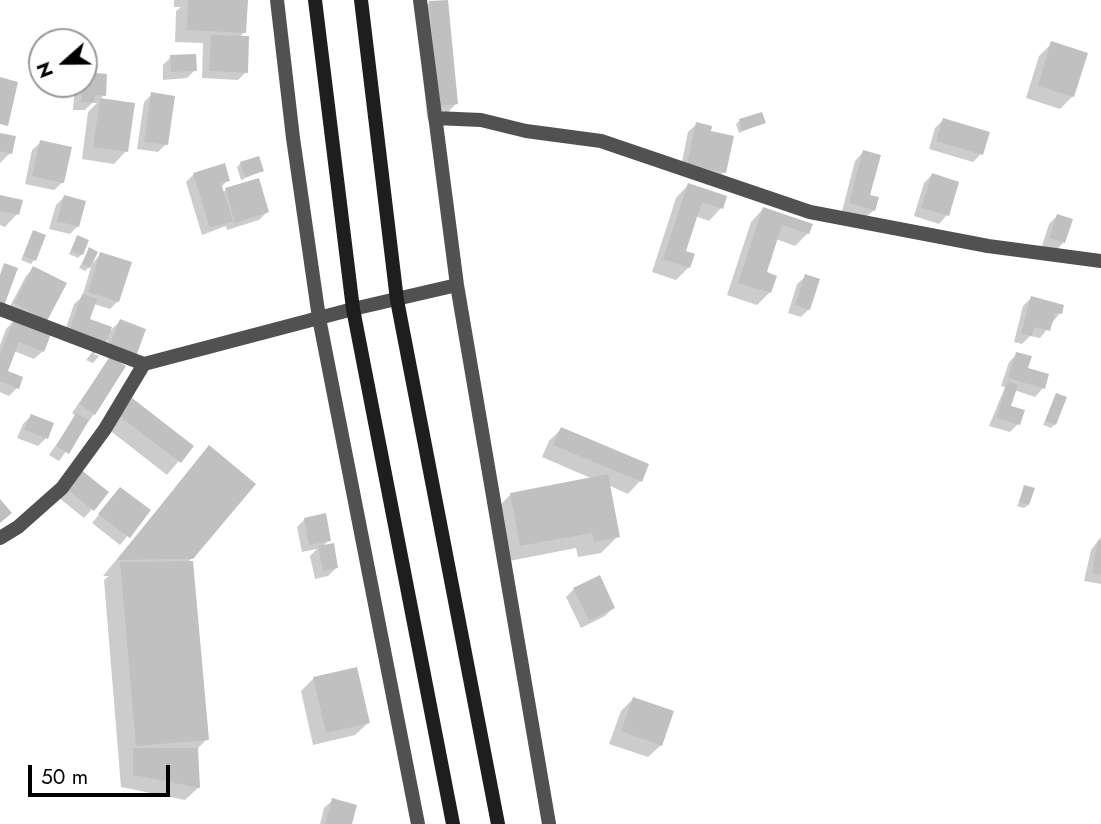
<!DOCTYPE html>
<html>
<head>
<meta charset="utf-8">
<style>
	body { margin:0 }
	#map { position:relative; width:1101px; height:824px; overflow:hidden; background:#fff; font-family:Jost,sans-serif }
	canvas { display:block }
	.north { position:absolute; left:28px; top:28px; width:70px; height:70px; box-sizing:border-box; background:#fff; border:2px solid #999; border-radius:50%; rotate:249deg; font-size:19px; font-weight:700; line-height:28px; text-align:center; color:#000 }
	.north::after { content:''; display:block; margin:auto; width:24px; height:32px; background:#000; clip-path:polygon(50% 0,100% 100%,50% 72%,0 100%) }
	.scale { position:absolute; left:28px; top:765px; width:142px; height:32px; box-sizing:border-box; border:4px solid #000; border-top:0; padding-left:9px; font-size:21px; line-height:24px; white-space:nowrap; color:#000; -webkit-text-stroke:5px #fff; paint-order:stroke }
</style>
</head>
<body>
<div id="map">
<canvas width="1101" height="824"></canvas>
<div class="north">N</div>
<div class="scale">50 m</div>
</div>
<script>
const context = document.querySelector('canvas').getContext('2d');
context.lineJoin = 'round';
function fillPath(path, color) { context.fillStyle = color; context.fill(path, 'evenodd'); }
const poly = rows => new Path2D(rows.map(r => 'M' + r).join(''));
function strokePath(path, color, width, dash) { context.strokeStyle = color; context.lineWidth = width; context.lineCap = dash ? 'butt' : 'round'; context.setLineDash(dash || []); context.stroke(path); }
const shadow = poly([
	[174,0,239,0,244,32,239,38,246,72,238,80,202,78,203,43,175,42,176,11,181,7,174,7],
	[430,2,456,104,444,116,427,118,417,15],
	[1052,43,1073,96,1060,109,1026,98,1039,56],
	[171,57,195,70,187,78,163,80,163,65],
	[75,84,84,84,104,95,100,99,133,104,126,151,114,164,82,159,88,112,97,103,92,103,85,110,73,110],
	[152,94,166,144,158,152,137,149,144,102],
	[943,120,981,154,973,162,929,149,935,128],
	[739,121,764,122,739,133,736,124],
	[697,124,709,132,724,172,716,180,680,172,688,132],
	[0,135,10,153,0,163],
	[41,142,63,182,54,190,25,184,32,150],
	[863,152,868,196,874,210,865,218,842,211,855,161],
	[241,163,262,171,241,180,237,167],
	[194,174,228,180,221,187,222,193,226,190,267,212,259,220,227,230,226,226,202,235,186,182],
	[932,175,947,215,939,224,914,216,924,183],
	[688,185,721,208,709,221,695,216,684,253,689,267,676,280,652,272,676,198],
	[0,196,17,214,5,227,0,225],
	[64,197,78,226,70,234,49,229,56,205],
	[763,209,808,233,795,246,776,239,765,273,770,292,757,305,727,295,751,222],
	[1057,216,1071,221,1063,243,1055,251,1042,246,1049,224],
	[34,232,34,260,31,264,21,260],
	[77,237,82,254,78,258,69,254],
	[89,250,91,265,101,254,118,301,110,309,94,304,88,321,107,334,120,321,144,330,103,353,108,339,94,354,99,356,93,363,86,360,93,351,62,340,74,304,82,297,92,264,85,271,79,268],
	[34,268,46,320,43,351,34,359,14,351,6,372,17,388,9,396,0,392,0,345,6,329,14,321,7,312,26,276],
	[806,276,809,309,801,317,788,313,797,284],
	[1031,298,1060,313,1040,338,1030,336,1022,344,1014,342,1023,306],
	[1017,354,1043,388,1035,397,1014,390,1009,407,1018,424,1010,432,989,426,1005,387,1001,386,1009,362],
	[110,358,94,414,59,461,49,455,76,416,72,413],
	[1057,395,1055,424,1051,428,1043,425],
	[120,413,191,446,167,475,108,429],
	[31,416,46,438,38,446,17,438,23,424],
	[561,429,640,481,628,494,608,485,618,536,601,553,578,557,576,548,504,562,494,511,511,494,593,479,542,457,549,441],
	[209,447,192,558,188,562,207,739,196,750,198,788,185,800,121,787,104,580,109,576,103,576],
	[73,479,107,492,84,518,58,497],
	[1025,487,1028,505,1024,508,1017,506],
	[120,489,148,511,120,545,92,523],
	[305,519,329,540,322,547,336,568,328,576,315,579,310,556,317,549,302,552,297,527],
	[1101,537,1101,584,1084,581,1091,550],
	[574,589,613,608,605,616,581,628,566,597],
	[314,678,368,723,355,735,313,745,301,691],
	[633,699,661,745,648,757,609,744,621,711],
	[333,800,350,824,320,824,324,808]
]);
const building = poly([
	[188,0,248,0,246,33,187,30],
	[448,0,458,104,439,106,429,1],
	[211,35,249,36,248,73,209,71],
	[1051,41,1088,53,1074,97,1038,86],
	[196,54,197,71,171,72,170,55],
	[84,72,107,74,106,96,95,95,94,103,81,102],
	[0,77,18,82,8,126,0,124],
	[151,92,175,96,168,145,144,142],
	[100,98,135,103,128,152,93,147],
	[762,112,766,123,742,131,739,119],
	[943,118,990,132,983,155,936,141],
	[696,122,712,126,711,131,734,136,726,173,687,164],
	[0,133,16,136,12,154,0,151],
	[40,140,72,147,64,183,32,176],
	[863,150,881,155,870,195,879,197,875,211,849,203],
	[259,156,264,171,245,177,240,162],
	[225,163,230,181,221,183,233,221,210,228,193,173],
	[932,173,959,182,949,216,921,208],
	[259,178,269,212,235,223,225,188],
	[688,183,727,196,723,209,702,202,686,251,695,254,690,268,663,259],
	[0,195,23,200,19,215,0,211],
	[64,195,86,201,79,227,57,221],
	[763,207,813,224,809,234,782,225,767,272,777,276,771,293,738,283],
	[1057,214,1073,219,1065,243,1049,238],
	[33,230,46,235,36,261,23,256],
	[77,235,89,240,83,255,71,251],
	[89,247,98,252,90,268,82,264],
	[100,252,132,262,119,302,88,292],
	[4,263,18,268,4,306,0,305,0,275],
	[33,266,67,283,47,321,14,303],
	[805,274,820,279,810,310,795,305],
	[82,294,97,299,90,319,112,327,105,345,69,332],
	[1031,296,1064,305,1062,314,1055,313,1050,331,1034,327,1032,336,1021,334],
	[14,319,51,334,44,352,19,342,8,371,23,377,19,389,0,381,0,355],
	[120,319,146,329,137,354,110,344],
	[1016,352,1032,356,1028,368,1049,374,1045,389,1008,378],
	[110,356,126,366,95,415,79,404],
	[1008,381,1018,385,1011,406,1025,410,1020,425,996,418],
	[1056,393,1067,397,1056,425,1045,421],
	[132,398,194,446,181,463,119,416],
	[76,413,89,420,69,454,56,446],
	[31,414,54,423,48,439,24,430],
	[561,427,649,464,642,482,553,445],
	[209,445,256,484,193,559,117,560],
	[80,469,109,492,94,511,65,488],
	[608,474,620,537,594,542,592,533,520,546,510,493],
	[1024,485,1035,488,1029,505,1019,502],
	[120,487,151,510,130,538,98,514],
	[0,499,12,513,0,523],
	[326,513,331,541,309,545,304,518],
	[1098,540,1101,541,1101,575,1092,573],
	[334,543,338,568,323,571,318,546],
	[193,561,209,740,136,746,120,562],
	[600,575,615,608,589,621,573,588],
	[357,667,370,723,326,733,313,677],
	[633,697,674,711,662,746,621,731],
	[133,748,198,748,200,788,133,775],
	[332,798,357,805,352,824,325,824]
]);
const street = poly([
	[277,0,293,138,319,318,418,824],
	[420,0,457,285,549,824],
	[435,118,481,120,526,131,601,141,810,212,988,246,1101,261],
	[0,309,144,364],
	[0,538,18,527,62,488,105,429,144,364,353,309,457,285]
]);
const secondary = poly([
	[315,0,353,309,453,824],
	[361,0,397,300,498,824]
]);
fillPath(shadow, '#0003');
fillPath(building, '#c0c0c0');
strokePath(street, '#515151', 14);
strokePath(secondary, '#1e1e1e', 14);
</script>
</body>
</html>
